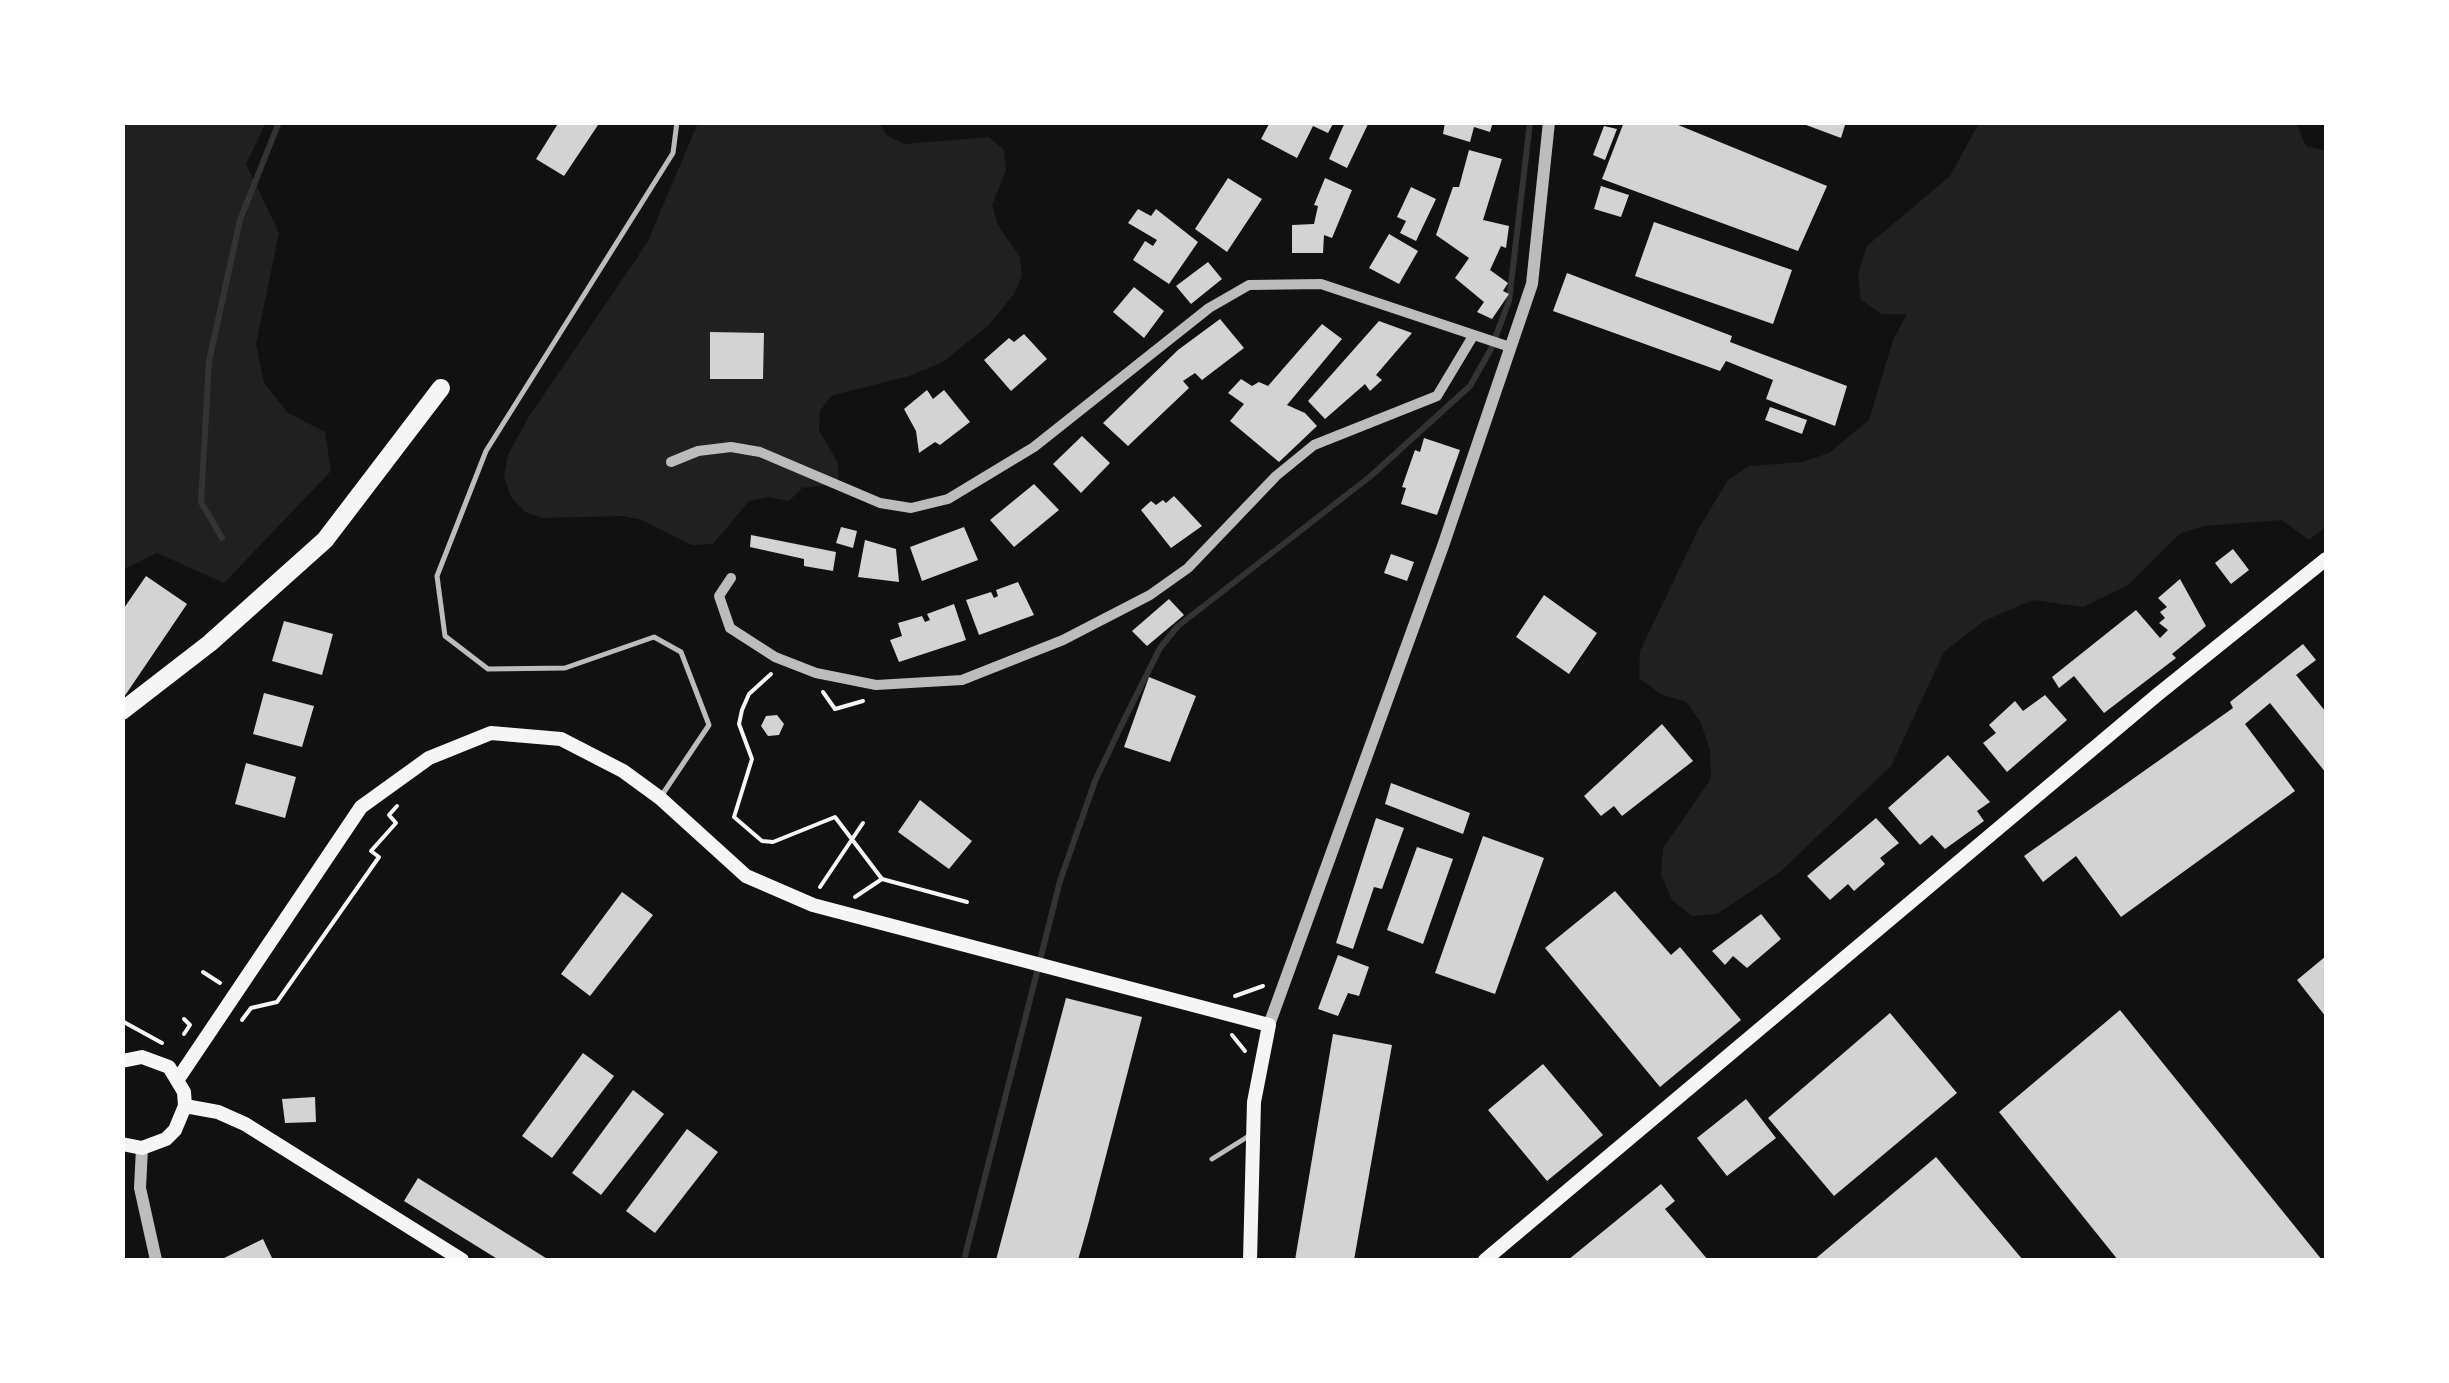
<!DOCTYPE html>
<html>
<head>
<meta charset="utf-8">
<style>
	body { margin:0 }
	#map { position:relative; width:2449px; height:1383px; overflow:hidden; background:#111; font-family:"Archivo Narrow",sans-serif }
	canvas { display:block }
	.frame { position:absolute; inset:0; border:125px solid #fff; pointer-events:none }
</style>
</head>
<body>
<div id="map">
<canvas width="2449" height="1383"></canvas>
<div class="frame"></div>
</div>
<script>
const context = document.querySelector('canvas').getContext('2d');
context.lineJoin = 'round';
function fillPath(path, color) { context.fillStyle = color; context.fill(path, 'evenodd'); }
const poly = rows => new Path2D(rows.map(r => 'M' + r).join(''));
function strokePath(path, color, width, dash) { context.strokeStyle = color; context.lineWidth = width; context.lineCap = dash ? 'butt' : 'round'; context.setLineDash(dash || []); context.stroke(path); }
const green = poly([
	[123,122,266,123,246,164,279,233,256,344,264,383,288,413,325,432,331,471,224,583,157,553,123,570],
	[698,123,880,123,886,135,904,144,989,137,1004,150,1006,170,992,205,998,225,1020,257,1022,276,1014,294,989,325,943,362,909,376,831,396,820,411,819,430,838,463,838,483,802,488,789,501,769,497,749,501,713,544,692,545,642,520,623,516,543,518,525,512,511,497,504,476,508,455,528,418,647,243],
	[1979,123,2296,123,2306,146,2326,151,2326,527,2309,540,2282,520,2205,526,2181,533,2128,585,2083,607,2033,600,1984,621,1944,652,1891,766,1780,872,1717,914,1692,916,1672,900,1661,874,1663,848,1711,779,1710,750,1701,723,1686,702,1661,694,1639,678,1640,651,1699,528,1728,480,1749,466,1802,462,1829,453,1869,420,1893,340,1907,314,1882,314,1861,300,1858,273,1867,246,1950,176]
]);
const stream = poly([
	[222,538,201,502,209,361,240,220,279,122],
	[964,1260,1060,881,1095,781,1123,722,1160,648,1178,626,1372,475,1470,386,1491,349,1509,301,1530,122]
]);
const building = poly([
	[559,122,600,122,564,176,536,159],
	[1270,122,1334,122,1328,133,1313,126,1297,158,1261,139],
	[1345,122,1369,122,1347,168,1329,159],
	[1445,122,1493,122,1490,132,1474,127,1470,142,1443,134],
	[1624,122,1671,122,1827,186,1798,251,1602,179],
	[1798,122,1846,122,1841,138],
	[1604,126,1617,129,1605,160,1593,155],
	[1469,150,1502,159,1483,220,1509,226,1506,248,1501,246,1490,270,1508,283,1503,291,1509,294,1492,319,1477,312,1484,302,1455,278,1469,258,1436,235,1453,187,1459,187],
	[1228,178,1262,199,1227,252,1195,229],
	[1325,178,1352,190,1332,238,1324,235,1323,253,1292,253,1292,225,1314,224,1318,206,1314,205],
	[1601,186,1629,195,1621,217,1594,209],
	[1411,187,1436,199,1416,241,1400,233,1406,221,1397,217],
	[1138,209,1151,216,1156,209,1198,242,1169,284,1133,260,1145,241,1153,246,1157,240,1128,223],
	[1654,222,1792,270,1773,324,1635,276],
	[1389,234,1418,251,1399,284,1369,268],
	[1208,262,1222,279,1191,304,1176,286],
	[1567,273,1732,336,1730,342,1847,386,1835,426,1766,399,1773,380,1726,361,1720,371,1553,311],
	[1134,287,1164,311,1144,338,1113,312],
	[1220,319,1244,348,1202,380,1195,373,1183,381,1189,388,1128,446,1103,423,1178,350],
	[1379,321,1412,333,1376,375,1382,380,1370,391,1365,384,1325,419,1308,401],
	[1322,324,1342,339,1287,405,1305,413,1317,426,1279,462,1230,421,1244,404,1228,393,1241,379,1252,386,1259,382,1268,386],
	[710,332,764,333,763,379,710,379],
	[1024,334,1047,359,1011,391,984,360,1009,338,1014,342],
	[927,390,933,399,944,390,970,422,940,445,935,442,919,453,916,431,904,409],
	[1770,407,1807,420,1802,434,1765,420],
	[1082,436,1110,463,1081,493,1053,464],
	[1424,438,1460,450,1437,515,1401,504,1406,488,1402,487,1415,450,1420,452],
	[1034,484,1059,510,1014,547,990,520],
	[1174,496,1202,526,1171,548,1141,510,1151,501,1156,505,1163,500,1166,503],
	[841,527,857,531,853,548,836,543],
	[964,527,978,560,922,581,910,547],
	[751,535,836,552,833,571,804,566,804,559,750,547],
	[865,540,896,549,899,582,858,577],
	[2233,549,2249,570,2231,584,2215,563],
	[1391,554,1414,562,1407,581,1384,573],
	[146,576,187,604,122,700,122,611],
	[2180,579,2206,626,2172,654,2176,658,2104,713,2074,676,2059,688,2052,677,2136,610,2160,638,2168,630,2159,623,2165,618,2160,612,2167,607,2158,598],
	[1018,582,1034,615,979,635,966,600,991,592,994,598,998,596,996,590],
	[1544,595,1597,633,1569,674,1516,637],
	[1169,599,1184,615,1147,646,1132,631],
	[954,604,966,640,899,662,890,640,902,636,898,623,922,616,925,622,930,620,927,614],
	[284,621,333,634,322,675,272,661],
	[2303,644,2316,660,2296,675,2326,712,2326,773,2270,703,2245,724,2295,791,2121,917,2076,856,2043,882,2024,856,2233,708,2230,702],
	[1149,677,1196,696,1170,762,1124,747],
	[264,693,314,706,302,747,253,734],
	[2045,695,2067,720,2007,772,1983,743,1996,733,1989,725,2015,701,2023,711],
	[777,715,784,724,779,735,768,736,761,726,766,716],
	[1662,724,1693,761,1622,816,1614,806,1601,816,1584,796],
	[1948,755,1990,802,1977,811,1984,821,1945,849,1932,835,1920,845,1888,808],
	[246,763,296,777,285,818,235,804],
	[1391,783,1470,813,1463,834,1385,804],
	[920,800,972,841,949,869,898,832],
	[1376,818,1404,828,1382,889,1374,887,1353,949,1336,943],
	[1876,818,1899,843,1880,858,1885,864,1854,891,1848,884,1830,900,1807,876],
	[1483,836,1544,858,1495,994,1435,973],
	[1417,847,1453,859,1423,944,1387,930],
	[1615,891,1671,955,1680,947,1741,1020,1660,1087,1545,948],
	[622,892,653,915,590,996,561,974],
	[1761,914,1781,939,1747,968,1733,956,1725,965,1712,951],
	[1338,955,1369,967,1359,996,1348,993,1338,1016,1318,1009],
	[2326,956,2326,1017,2297,980],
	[1066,998,1142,1017,1089,1221,1078,1260,996,1260],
	[2120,1010,2322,1260,2118,1260,1999,1112],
	[1890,1013,1957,1093,1834,1196,1768,1118],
	[1333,1034,1392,1045,1354,1260,1295,1260],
	[583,1053,614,1076,552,1158,522,1136],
	[1543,1064,1603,1135,1547,1181,1488,1110],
	[633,1090,664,1114,601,1195,572,1173],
	[315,1097,316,1122,285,1123,282,1099],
	[1746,1099,1776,1138,1727,1176,1697,1138],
	[687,1129,718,1152,655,1233,626,1211],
	[1936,1157,2023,1260,1814,1260],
	[418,1178,549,1260,499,1260,404,1201],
	[1661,1184,1675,1201,1665,1209,1708,1260,1568,1260],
	[263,1239,273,1260,220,1260]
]);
const path = poly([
	[771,674,749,694,742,710,739,724,752,759,734,817,762,841,773,842,835,817,882,879],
	[823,692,835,709,863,701],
	[820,887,863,823],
	[855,897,882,879,967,902],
	[203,972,220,983],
	[1235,996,1263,986],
	[184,1019,190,1025,184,1034],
	[242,1020,251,1008,277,1002,379,857,371,851,396,823,389,815,397,806],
	[122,1021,162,1043],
	[1232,1035,1245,1051]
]);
const service = poly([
	[662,795,709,725,681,652,654,637,565,668,488,669,445,636,437,576,486,451,673,153,677,122],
	[1212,1159,1252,1134]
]);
const minor = poly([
	[671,462,698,451,731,447,760,452,880,503,911,508,948,499,1034,447,1209,308,1249,285,1321,284,1510,347],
	[731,578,719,596,730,628,775,657,816,673,876,685,962,680,1063,640,1150,595,1188,568,1276,476,1314,445,1437,396,1473,336]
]);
const tertiary = poly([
	[1269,1025,1443,546,1532,284,1549,122],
	[142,1148,140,1188,156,1260]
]);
const secondary = poly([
	[122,1061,142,1057,169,1067,184,1092,185,1106,175,1130,166,1139,142,1148,122,1144],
	[178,1079,361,807,429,758,491,733,561,739,623,771,660,798,746,876,813,905,1269,1025,1254,1102,1250,1260],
	[185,1106,218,1112,245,1124,462,1260],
	[1485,1260,2157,695,2326,559]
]);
const motorway = poly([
	[122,711,210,643,325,540,441,388]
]);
fillPath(green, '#202020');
strokePath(stream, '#333', 6);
fillPath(building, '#d3d3d3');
strokePath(path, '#f5f5f5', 4);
strokePath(service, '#bcbcbc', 5);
strokePath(minor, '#bcbcbc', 10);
strokePath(tertiary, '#bcbcbc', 12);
strokePath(secondary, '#f5f5f5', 14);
strokePath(motorway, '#f5f5f5', 18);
</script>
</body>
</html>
